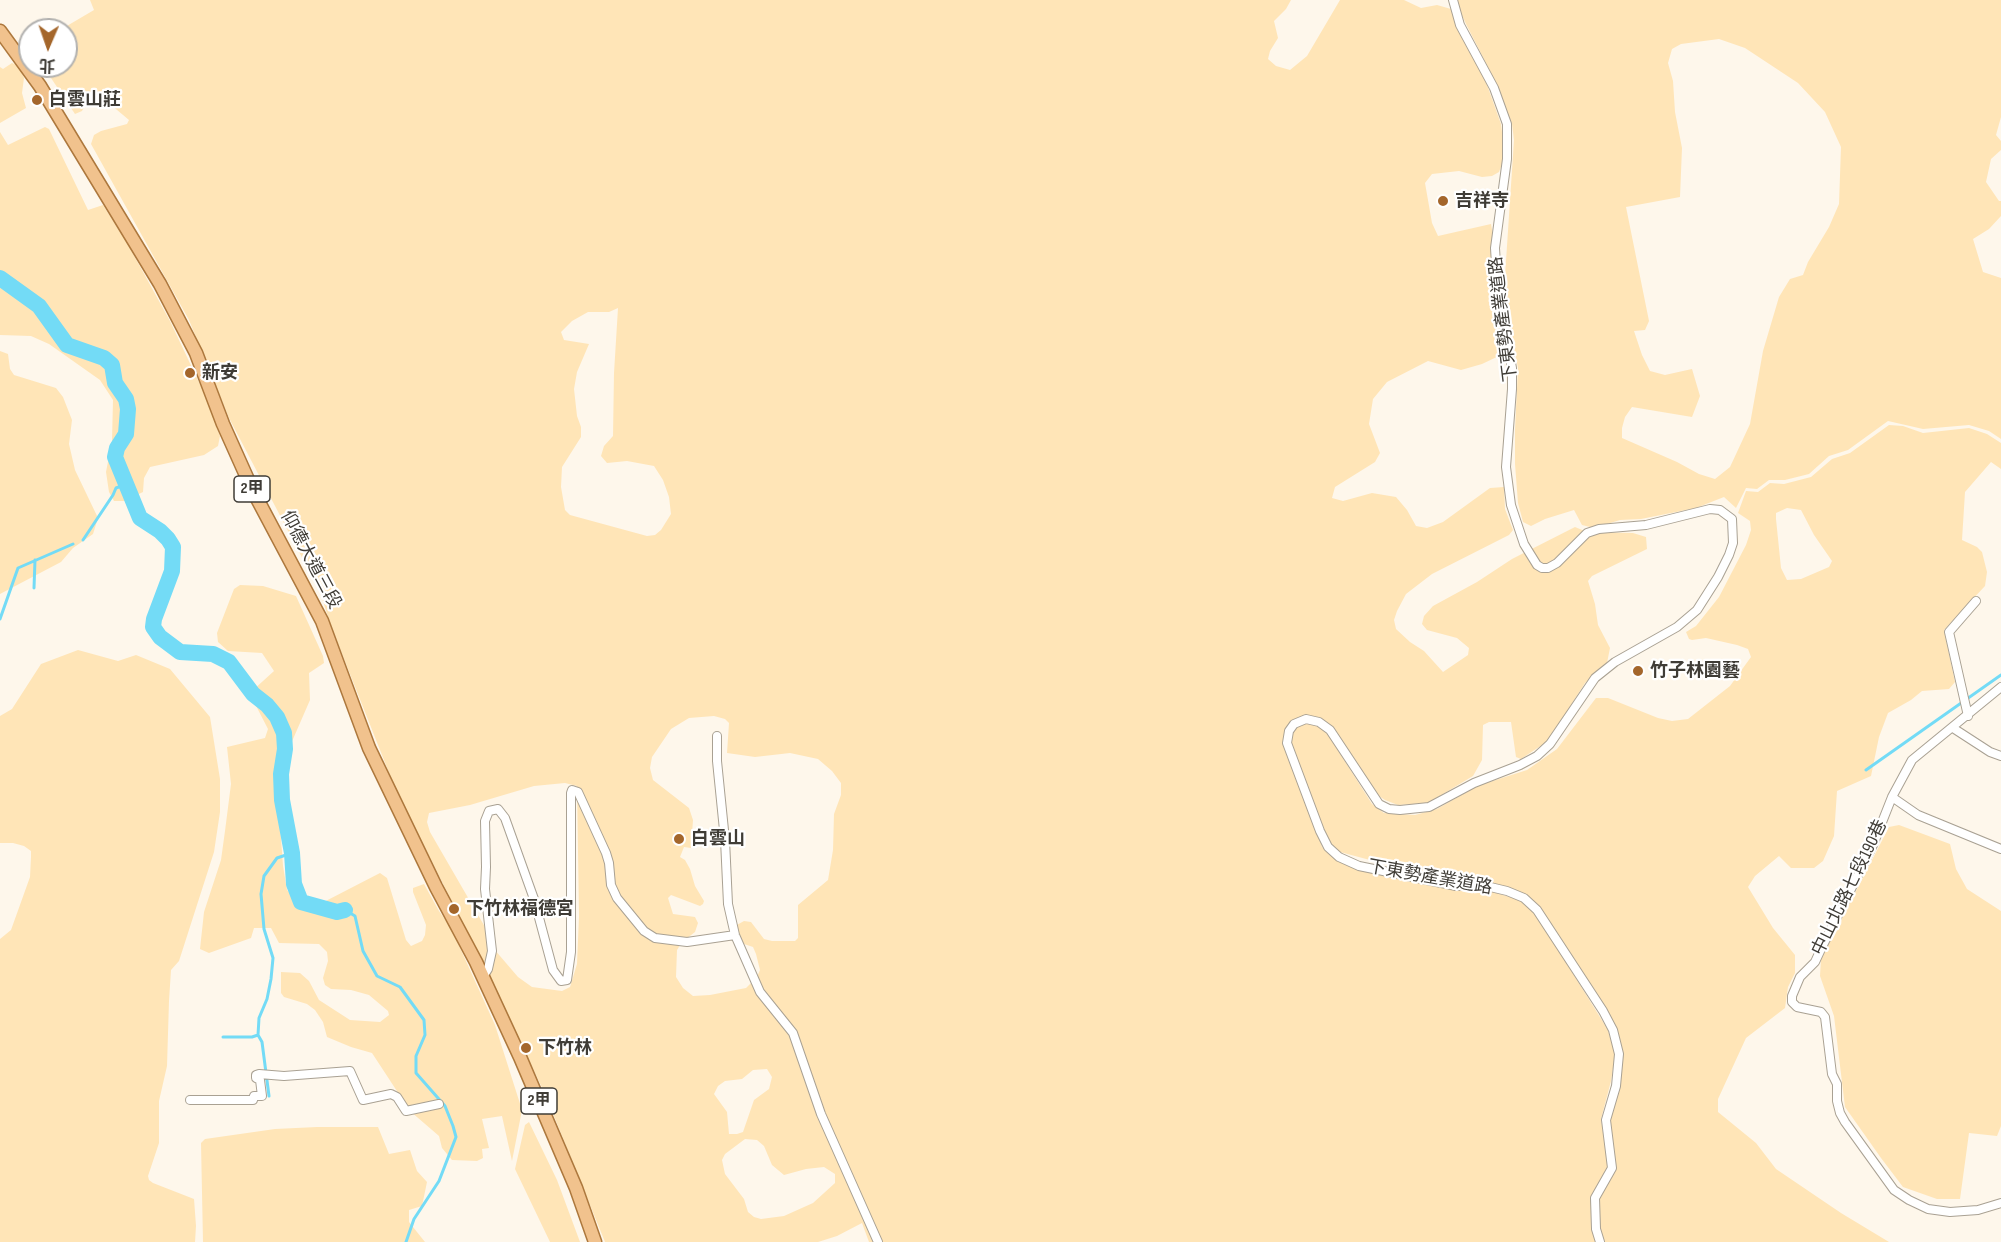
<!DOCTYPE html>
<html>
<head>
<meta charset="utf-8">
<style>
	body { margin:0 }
	#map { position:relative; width:2001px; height:1242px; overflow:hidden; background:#fef7eb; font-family:"Sofia Sans Condensed","Noto Sans TC",sans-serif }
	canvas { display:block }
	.north { position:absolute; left:18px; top:18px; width:60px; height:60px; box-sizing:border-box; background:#fff; border:2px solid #b2b1af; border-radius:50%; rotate:182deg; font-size:16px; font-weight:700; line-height:24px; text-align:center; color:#3f3c36 }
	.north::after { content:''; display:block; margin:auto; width:21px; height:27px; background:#a4662b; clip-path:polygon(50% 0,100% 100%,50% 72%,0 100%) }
</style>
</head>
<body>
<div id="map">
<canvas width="2001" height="1242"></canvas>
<div class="north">北</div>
</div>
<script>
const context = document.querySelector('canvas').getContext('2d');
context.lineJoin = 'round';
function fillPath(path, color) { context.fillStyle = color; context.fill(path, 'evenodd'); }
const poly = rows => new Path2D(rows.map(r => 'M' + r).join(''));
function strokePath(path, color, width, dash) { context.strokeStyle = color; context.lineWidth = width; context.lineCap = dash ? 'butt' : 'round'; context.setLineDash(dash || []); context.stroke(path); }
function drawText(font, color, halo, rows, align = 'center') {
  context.font = font + ' "Sofia Sans Condensed","Noto Sans TC",sans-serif'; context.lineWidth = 4.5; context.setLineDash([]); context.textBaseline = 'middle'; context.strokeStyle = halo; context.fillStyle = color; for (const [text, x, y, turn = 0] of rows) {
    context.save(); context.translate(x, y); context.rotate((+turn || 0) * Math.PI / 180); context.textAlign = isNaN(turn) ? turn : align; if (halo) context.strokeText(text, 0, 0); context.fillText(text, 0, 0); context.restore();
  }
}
const green = poly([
	[90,0,1291,0,1286,9,1274,21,1278,38,1270,51,1268,59,1276,66,1290,70,1307,56,1340,0,1404,0,1421,8,1437,5,1451,9,1481,68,1501,124,1503,140,1502,164,1499,172,1492,176,1482,177,1459,171,1432,174,1425,183,1432,223,1438,236,1491,224,1493,235,1497,309,1502,344,1501,355,1482,364,1461,370,1428,361,1387,382,1373,399,1369,424,1380,453,1375,462,1335,487,1332,498,1343,501,1372,493,1396,497,1407,510,1416,526,1427,528,1443,522,1490,488,1504,487,1505,509,1513,530,1509,535,1432,574,1406,594,1397,611,1394,620,1396,629,1410,642,1424,651,1443,672,1468,655,1469,648,1457,638,1427,630,1422,624,1424,616,1433,606,1477,582,1512,559,1575,527,1587,532,1633,533,1646,537,1647,549,1592,576,1588,581,1595,604,1598,625,1610,648,1607,663,1585,683,1548,741,1521,759,1516,757,1511,722,1489,722,1483,725,1482,760,1473,776,1428,803,1398,805,1385,800,1376,794,1331,727,1323,720,1313,717,1293,722,1287,727,1284,734,1285,744,1294,774,1309,800,1322,847,1337,860,1481,888,1522,901,1536,914,1608,1030,1615,1055,1611,1081,1601,1119,1608,1167,1593,1196,1596,1242,869,1242,862,1223,837,1236,818,1242,605,1242,545,1094,475,947,397,793,331,626,320,592,229,418,189,320,91,144,94,135,101,131,127,124,129,120,98,94,87,101,82,111,75,114,43,66,66,66,66,30,60,30,94,10],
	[618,308,614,373,613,436,604,446,601,456,607,463,627,461,654,466,663,480,669,497,671,514,661,530,655,535,647,536,570,515,565,510,561,487,562,467,581,437,581,427,577,416,574,389,577,372,589,344,564,340,561,332,572,321,588,312,609,312],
	[714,716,725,719,729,723,727,753,755,757,790,753,818,759,832,771,841,783,841,795,834,814,833,850,828,880,798,905,798,938,795,941,772,941,764,939,751,922,744,921,735,926,741,943,753,947,756,954,760,970,757,977,746,988,710,995,693,996,683,988,676,977,677,950,682,942,695,932,698,923,695,917,673,914,668,898,671,895,700,906,703,904,704,901,695,886,690,869,685,860,680,857,684,847,691,848,693,820,689,808,653,780,650,768,652,757,671,729,689,718],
	[565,783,577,786,579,916,577,964,570,987,562,991,532,987,518,977,494,949,485,927,430,832,427,822,429,813,470,805,534,786],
	[767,1069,772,1077,769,1089,754,1100,743,1132,737,1134,729,1134,727,1112,714,1094,718,1086,725,1081,742,1079,753,1070],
	[745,1139,757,1140,764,1146,772,1165,784,1175,806,1169,824,1167,835,1174,835,1183,813,1203,784,1216,761,1219,754,1217,748,1212,744,1199,725,1174,722,1160,725,1154],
	[1458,0,2001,0,2001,117,1996,135,2001,141,2001,150,1991,159,1986,182,1999,201,2001,201,2001,216,1989,229,1973,239,1983,272,2001,278,2001,439,1989,431,1969,425,1923,429,1888,421,1848,450,1829,456,1809,474,1785,480,1769,480,1757,489,1746,488,1736,508,1724,497,1696,508,1641,519,1620,520,1594,528,1582,525,1574,510,1545,519,1531,526,1523,522,1518,503,1515,464,1515,430,1518,368,1506,305,1505,276,1514,140,1512,124,1491,73,1467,26,1459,9],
	[1719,39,1745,48,1798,83,1825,112,1841,147,1839,204,1829,227,1808,262,1803,275,1790,279,1779,297,1763,351,1750,424,1730,467,1715,479,1699,474,1677,462,1622,438,1622,428,1625,417,1632,407,1692,417,1700,396,1692,369,1665,375,1650,371,1642,355,1634,331,1645,330,1649,321,1626,207,1680,197,1682,148,1675,112,1673,81,1668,63,1672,49,1681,44],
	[12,63,19,66,24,78,22,93,26,108,0,123,0,67,3,69],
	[45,127,49,129,88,210,103,205,126,241,170,321,205,395,220,436,218,446,204,455,150,467,144,478,143,492,124,501,114,501,109,492,106,472,112,441,113,400,100,380,49,344,31,336,0,335,0,132,8,145],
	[0,351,8,354,10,369,14,375,56,388,63,397,72,420,69,444,75,470,98,518,93,534,73,548,61,562,0,594],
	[1889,425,1903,426,1923,433,1969,428,1987,434,2001,443,2001,469,1991,462,1965,492,1962,540,1977,547,1982,552,1987,572,1985,586,1944,630,1955,682,1949,689,1922,691,1911,700,1888,713,1879,737,1871,776,1837,791,1834,836,1823,861,1814,868,1791,868,1779,856,1755,876,1748,887,1773,928,1795,955,1795,973,1788,987,1785,1008,1746,1038,1718,1099,1718,1112,1756,1143,1776,1169,1841,1213,1889,1242,1605,1242,1600,1228,1599,1199,1616,1168,1610,1119,1619,1088,1623,1054,1616,1027,1541,910,1528,896,1483,881,1456,883,1340,852,1329,842,1290,740,1296,726,1304,723,1316,724,1327,733,1372,804,1384,813,1415,815,1437,809,1477,786,1527,770,1557,749,1596,698,1608,698,1658,718,1672,721,1688,719,1730,686,1751,657,1748,649,1737,645,1706,638,1692,640,1689,639,1686,632,1696,626,1719,597,1746,545,1751,530,1750,521,1738,513,1746,491,1758,492,1770,483,1784,484,1811,477,1832,459,1850,453],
	[1787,508,1801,510,1814,535,1832,561,1829,567,1801,579,1787,580,1781,568,1776,519,1776,513],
	[240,585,263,586,296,596,323,656,324,663,309,673,310,700,290,746,284,775,279,811,283,866,287,890,302,909,318,905,380,873,387,878,406,940,411,946,422,941,425,935,426,925,413,892,413,888,424,884,439,911,451,928,495,1025,522,1110,512,1161,502,1116,482,1119,489,1148,482,1149,483,1158,477,1161,452,1160,442,1148,439,1136,410,1111,372,1053,351,1047,327,1037,323,1022,315,1010,307,1004,284,997,281,993,281,972,300,973,309,981,319,1000,350,1020,380,1022,389,1015,388,1011,369,995,351,990,331,989,325,985,323,978,328,961,327,952,319,944,279,943,271,928,254,928,251,938,209,953,200,949,204,912,221,860,225,831,231,784,227,747,265,738,268,729,252,698,252,691,274,671,262,653,228,651,218,642,217,633,234,589],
	[78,650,118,661,136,655,170,669,210,717,220,779,220,812,214,852,179,961,171,970,169,1001,167,1066,159,1101,159,1143,148,1176,149,1180,153,1183,194,1199,196,1226,195,1242,0,1242,0,939,11,930,30,877,31,857,31,851,24,846,13,843,0,843,0,716,12,709,41,664],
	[1899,825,1950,844,1956,869,1967,889,2001,911,2001,1126,1997,1136,1969,1133,1960,1199,1937,1199,1903,1187,1881,1158,1845,1107,1834,1016,1820,976,1821,959,1889,827],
	[529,1122,557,1180,580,1242,550,1242,515,1169,525,1125],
	[317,1127,378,1127,389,1154,410,1150,417,1171,427,1182,422,1206,409,1210,409,1222,425,1242,203,1242,201,1143,205,1139,275,1129]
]);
const stream = poly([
	[83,540,113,495,116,488,127,484],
	[34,588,35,560],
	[0,619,18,568,73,544],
	[1866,770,2001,675],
	[345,910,355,916,363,951,377,976,400,987,424,1020,425,1035,416,1056,416,1073,445,1106,453,1126,456,1137,439,1181,414,1219,406,1242],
	[223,1037,252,1037,258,1035],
	[269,1096,262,1042,258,1035,259,1018,267,999,271,979,273,958,264,929,261,894,264,876,277,858,292,853]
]);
const river = poly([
	[0,278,39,306,67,345,104,358,112,365,115,383,126,399,128,409,126,434,117,448,115,457,140,518,160,531,168,539,173,547,172,571,154,619,153,627,160,637,180,652,213,654,229,662,253,694,267,705,277,717,284,733,285,749,281,774,282,800,292,853,294,884,301,902,337,912,345,910]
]);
const street = poly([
	[1453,0,1460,25,1494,88,1507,124,1507,159,1495,248,1498,296,1512,368,1512,389,1506,467,1511,505,1524,544,1537,565,1542,568,1548,568,1557,563,1587,533,1599,529,1646,525,1710,509,1720,510,1732,519,1733,543,1729,555,1718,577,1697,610,1677,627,1615,662,1595,678,1550,744,1537,756,1520,765,1474,783,1429,807,1400,810,1389,809,1379,804,1330,730,1319,722,1306,719,1294,724,1289,731,1287,743,1320,831,1328,847,1339,857,1359,866,1456,886,1482,885,1507,891,1524,898,1537,910,1603,1011,1613,1030,1619,1054,1616,1086,1606,1120,1612,1168,1595,1198,1596,1229,1600,1242],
	[2001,687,1912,760,1892,797,1873,845,1821,949,1815,962,1800,977,1792,996,1792,1002,1797,1007,1821,1012,1825,1017,1832,1074,1837,1084,1837,1101,1840,1113,1845,1122,1894,1190,1909,1200,1928,1209,1950,1212,1978,1210,2001,1203],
	[1968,716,1949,632,1976,601],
	[1953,728,1990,752,2001,756],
	[717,736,717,761,725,840,728,904,735,935,760,992,793,1033,821,1114,878,1242],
	[1892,797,1918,815,2001,849],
	[483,977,488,969,492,951,485,889,486,867,485,821,489,811,498,809,505,818,534,899,553,970,561,981,567,980,571,952,571,793,572,790,578,792,606,853,609,863,611,885,617,898,644,931,655,938,687,942,735,935],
	[190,1100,253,1100,254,1096,262,1096,260,1080,256,1078,256,1075,259,1074,284,1076,350,1071,363,1100,391,1094,397,1097,406,1111,439,1104]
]);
const primary = poly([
	[0,31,40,86,160,284,196,353,223,424,253,491,322,621,369,748,436,887,476,962,520,1057,576,1188,595,1242]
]);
const markers = [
	[37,100,6,"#a4662b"],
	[1443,201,6,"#a4662b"],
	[190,373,6,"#a4662b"],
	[1638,671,6,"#a4662b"],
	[679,839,6,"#a4662b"],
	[454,909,6,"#a4662b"],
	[526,1048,6,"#a4662b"]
];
const shields = [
	[252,489,36],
	[539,1101,36]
];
const shieldNames = [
	["2甲",252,489],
	["2甲",539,1101]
];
const poiNames = [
	["白雲山莊",49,100],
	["吉祥寺",1455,201],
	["新安",202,373],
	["竹子林園藝",1650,671],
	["白雲山",691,839],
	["下竹林福德宮",466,909],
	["下竹林",538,1048]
];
const streetNames = [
	["下東勢產業道路",1504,319,-97],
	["仰德大道三段",310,560,62],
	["下東勢產業道路",1430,878,10],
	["中山北路七段190巷",1850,888,-64]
];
fillPath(green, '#ffe5b7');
strokePath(stream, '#73dbf6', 3);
strokePath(river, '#73dbf6', 16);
strokePath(street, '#a9a193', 10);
strokePath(primary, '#ad783d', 15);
strokePath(street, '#fff', 8);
strokePath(primary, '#f1c28d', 12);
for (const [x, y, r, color] of markers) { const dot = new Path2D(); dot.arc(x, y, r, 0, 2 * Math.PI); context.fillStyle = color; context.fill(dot); strokePath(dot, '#fff', 2); }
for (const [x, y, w] of shields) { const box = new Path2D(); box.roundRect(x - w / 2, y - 13, w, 26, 4.5); context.fillStyle = '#fff'; context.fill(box); strokePath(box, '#3f3c36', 1.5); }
drawText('bold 16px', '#3f3c36', null, shieldNames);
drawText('bold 18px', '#3f3c36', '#fff', poiNames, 'left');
drawText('18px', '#3f3c36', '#fff', streetNames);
</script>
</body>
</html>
